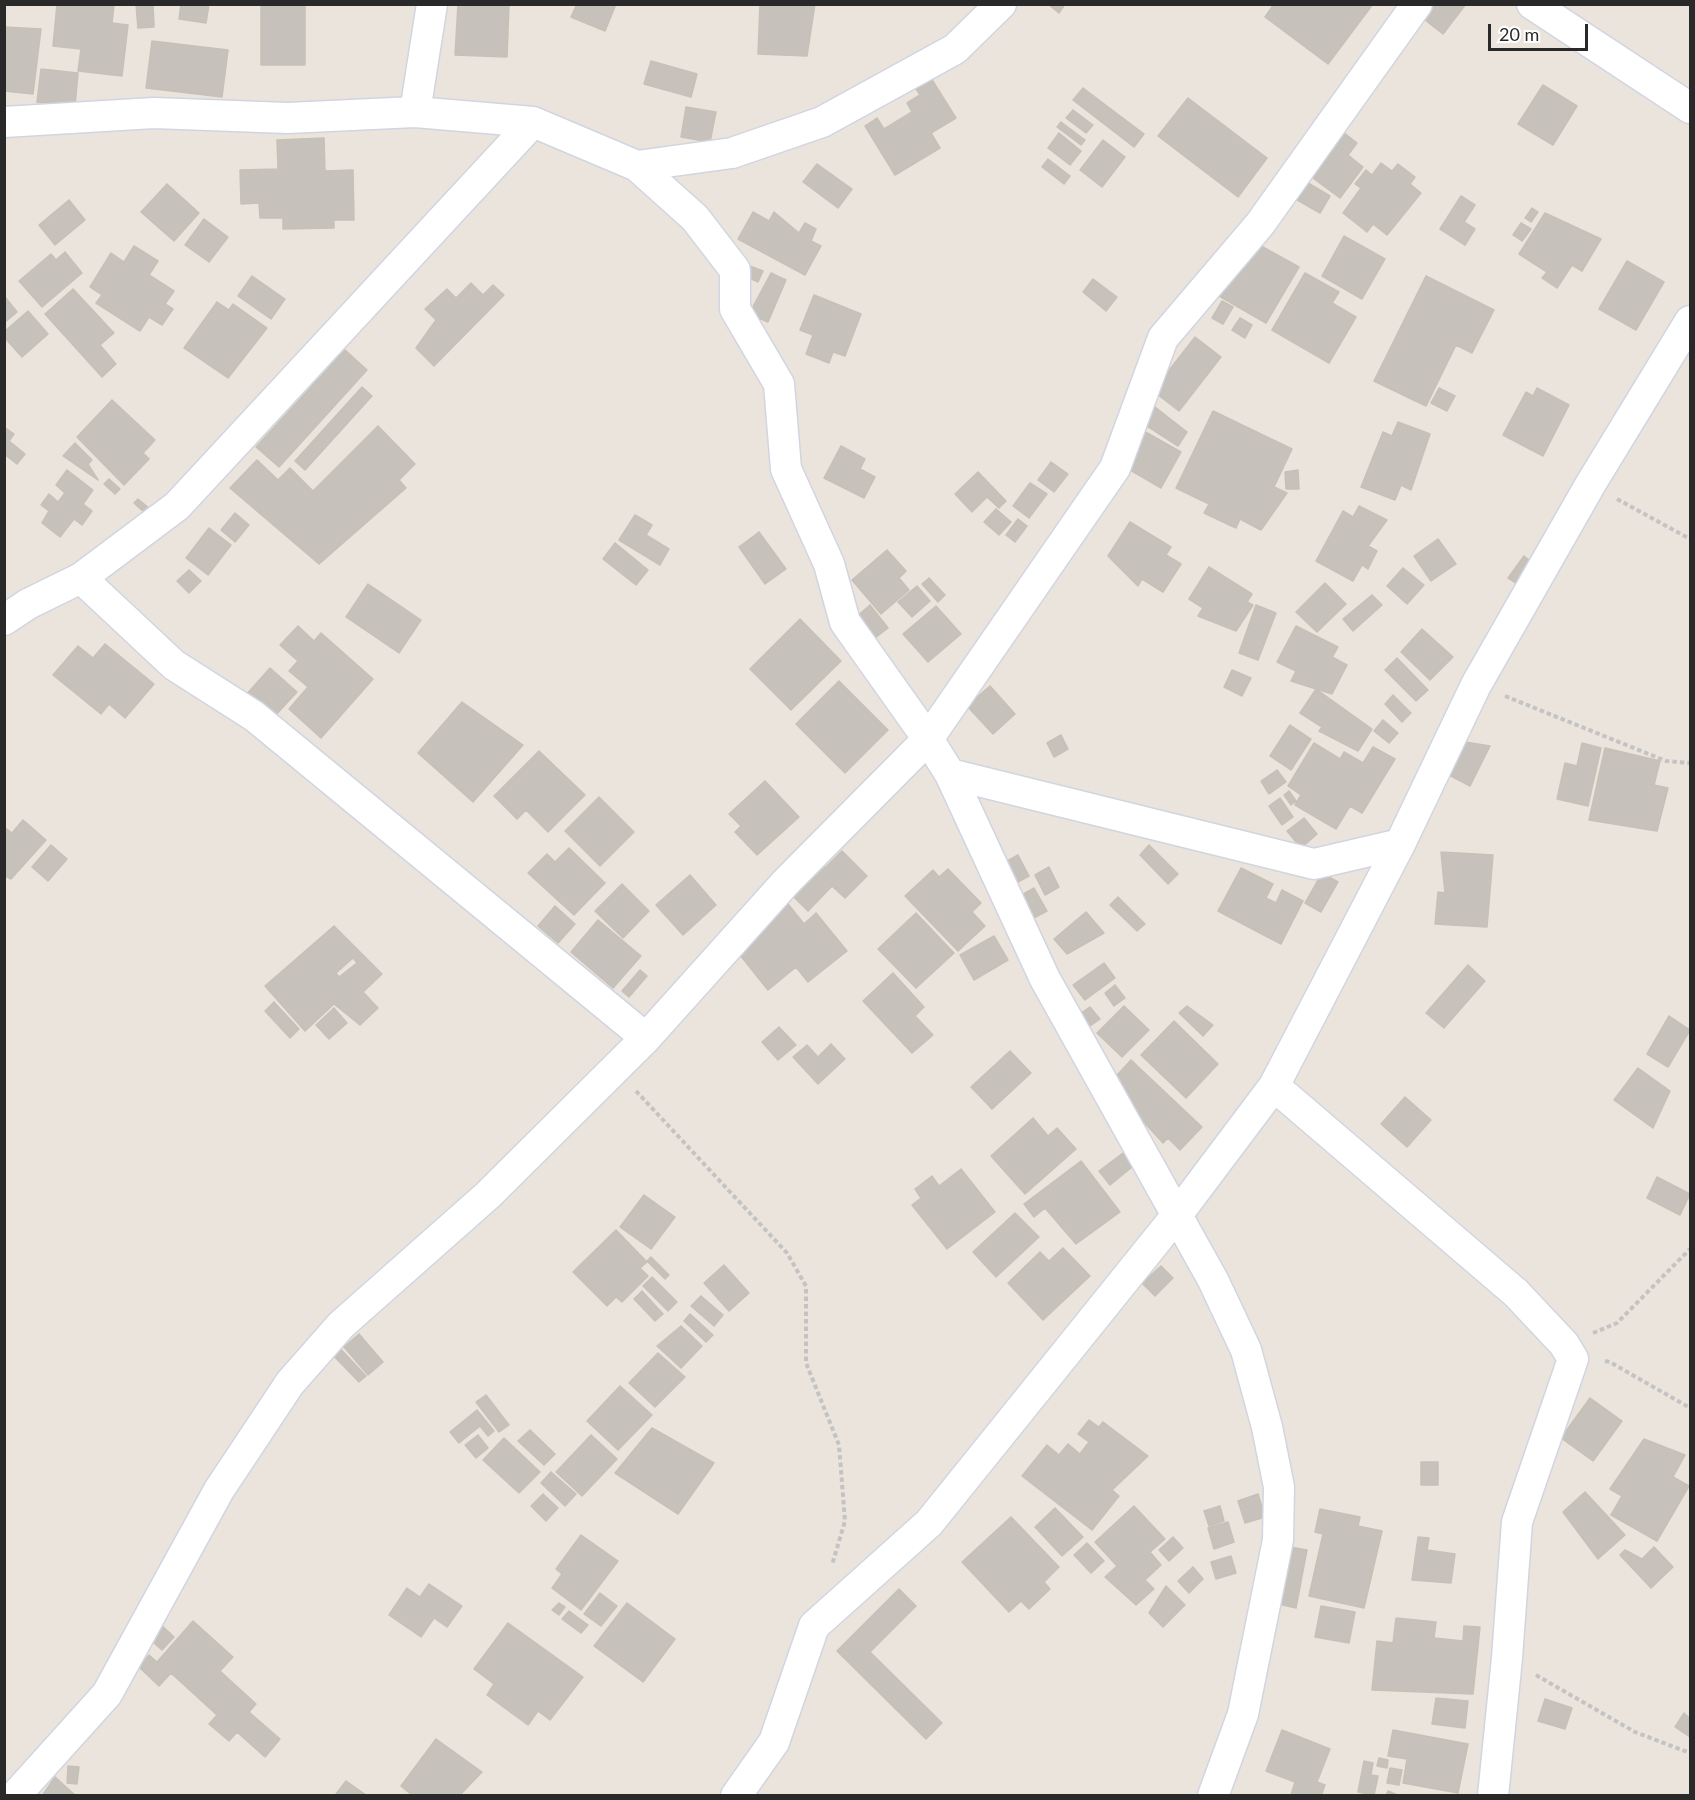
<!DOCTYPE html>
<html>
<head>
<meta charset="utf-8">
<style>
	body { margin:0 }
	#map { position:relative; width:1695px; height:1800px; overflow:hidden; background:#ebe4dc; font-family:Lato,sans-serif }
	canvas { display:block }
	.frame { position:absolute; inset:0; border:6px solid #292929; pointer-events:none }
	.scale { position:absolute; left:1488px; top:24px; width:100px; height:27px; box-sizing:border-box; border:3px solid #292929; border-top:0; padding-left:8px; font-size:18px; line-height:21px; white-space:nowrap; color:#292929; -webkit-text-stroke:4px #fff; paint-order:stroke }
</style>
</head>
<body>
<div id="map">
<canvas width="1695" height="1800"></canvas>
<div class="frame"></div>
<div class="scale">20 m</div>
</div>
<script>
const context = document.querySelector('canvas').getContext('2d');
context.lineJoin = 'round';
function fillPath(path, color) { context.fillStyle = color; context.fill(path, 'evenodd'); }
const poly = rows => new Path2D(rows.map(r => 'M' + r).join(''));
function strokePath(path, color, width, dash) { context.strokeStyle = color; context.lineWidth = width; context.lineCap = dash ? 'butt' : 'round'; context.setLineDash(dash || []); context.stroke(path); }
const building = poly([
	[57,4,114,4,112,23,128,25,122,76,78,71,81,49,53,46,57,4],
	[136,4,153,4,154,27,138,28,136,4],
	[181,4,209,4,206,23,179,19,181,4],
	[261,4,305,4,305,65,261,65,261,4],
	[458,4,509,4,507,57,455,55,458,4],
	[577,4,616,4,605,31,571,17,577,4],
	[760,4,815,4,807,56,758,54,760,4],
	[1048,4,1065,4,1059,13,1048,4],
	[1274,4,1373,4,1328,64,1265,17,1274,4],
	[1421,4,1466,4,1443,34,1415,12,1421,4],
	[4,27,41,29,33,94,4,91,4,27],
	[152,41,228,50,222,97,146,88,152,41],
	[651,61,697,74,691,97,644,84,651,61],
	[41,69,78,73,75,106,37,102,41,69],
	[929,75,956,118,931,133,940,148,895,175,865,126,877,118,884,129,912,112,907,103,920,95,913,84,929,75],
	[1543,85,1577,106,1553,145,1518,124,1543,85],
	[1083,88,1144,134,1134,147,1073,100,1083,88],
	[1188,98,1267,158,1238,197,1158,136,1188,98],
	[686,107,716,112,710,142,681,137,686,107],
	[1073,110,1093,125,1086,133,1066,118,1073,110],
	[1061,122,1085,140,1081,145,1057,127,1061,122],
	[1339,129,1357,143,1348,155,1363,167,1340,198,1306,173,1339,129],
	[1059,133,1081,151,1070,165,1048,148,1059,133],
	[324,138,325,171,353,170,354,220,334,220,334,228,283,229,283,218,260,218,259,203,241,204,240,170,278,169,277,140,324,138],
	[1103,140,1125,157,1102,187,1080,170,1103,140],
	[1048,159,1070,176,1064,184,1042,167,1048,159],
	[1381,163,1392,171,1398,164,1415,177,1410,184,1421,193,1387,235,1373,224,1367,232,1343,213,1361,188,1355,184,1366,170,1372,175,1381,163],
	[817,164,852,189,838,208,803,182,817,164],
	[1298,177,1330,196,1320,213,1287,194,1298,177],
	[167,184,199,213,174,241,141,212,167,184],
	[1461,196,1475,205,1464,222,1475,229,1465,245,1440,229,1461,196],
	[69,200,85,220,55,245,39,225,69,200],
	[1532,208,1538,212,1531,222,1525,218,1532,208],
	[753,212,769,221,774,212,799,233,805,223,816,229,811,241,821,246,805,275,738,239,753,212],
	[1545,213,1601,239,1582,271,1572,265,1557,288,1542,278,1547,272,1519,254,1545,213],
	[204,219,228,237,209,262,185,245,204,219],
	[1521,223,1531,229,1522,241,1513,235,1521,223],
	[1344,236,1385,259,1362,299,1322,276,1344,236],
	[1252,241,1299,267,1266,323,1219,296,1252,241],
	[134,246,158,261,149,275,174,291,165,304,173,309,162,325,149,317,140,331,96,303,102,295,90,287,111,253,124,262,134,246],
	[65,252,82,273,42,307,19,281,51,254,56,260,65,252],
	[1627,261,1664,282,1636,330,1599,309,1627,261],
	[747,265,763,271,758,282,743,275,747,265],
	[771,273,786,280,768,322,749,314,771,273],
	[1305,273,1339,292,1332,303,1356,317,1329,363,1272,330,1305,273],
	[252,276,285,299,271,319,238,296,252,276],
	[1426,276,1494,310,1472,353,1456,345,1426,406,1374,381,1426,276],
	[1093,279,1117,297,1106,311,1083,292,1093,279],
	[471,283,483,295,493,285,504,295,434,366,416,348,436,320,425,309,447,289,456,298,471,283],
	[73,289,114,333,100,345,116,364,102,377,45,314,73,289],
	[814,295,861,314,845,356,833,352,829,363,806,354,813,335,800,330,814,295],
	[5,297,17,312,4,323,4,297,5,297],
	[1222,301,1233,307,1223,324,1212,318,1222,301],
	[217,302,229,310,233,304,267,328,228,378,184,348,217,302],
	[28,311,48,334,22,357,4,337,4,332,28,311],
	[1240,318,1252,325,1245,338,1232,330,1240,318],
	[1195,337,1221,357,1179,411,1153,391,1195,337],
	[345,350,367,370,279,467,256,447,345,350],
	[362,387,372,396,305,470,295,461,362,387],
	[1439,388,1455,396,1447,411,1431,403,1439,388],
	[1537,388,1569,405,1543,456,1503,435,1526,392,1533,396,1537,388],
	[112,400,155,440,143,453,149,459,124,485,77,437,112,400],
	[1155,407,1187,432,1178,446,1144,424,1155,407],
	[1213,411,1292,449,1274,487,1287,493,1261,530,1240,519,1236,528,1204,513,1209,504,1176,488,1213,411],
	[1398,422,1430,434,1411,490,1401,485,1395,500,1361,487,1383,432,1392,436,1398,422],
	[378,426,415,464,399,480,406,488,319,564,230,488,257,460,278,480,290,468,313,491,378,426],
	[4,427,14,434,9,441,25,454,17,464,4,454,4,427],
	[1140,429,1181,452,1161,488,1120,464,1140,429],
	[75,443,92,460,88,464,98,480,63,456,75,443],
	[841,446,865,459,860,469,875,477,864,498,824,478,841,446],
	[1051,462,1068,474,1054,492,1038,480,1051,462],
	[67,470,93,490,83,504,92,511,82,525,74,519,60,537,42,523,49,511,41,505,49,494,58,502,65,493,56,485,67,470],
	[1298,470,1299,489,1286,489,1285,472,1298,470],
	[978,472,1006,501,999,508,987,497,972,512,955,494,978,472],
	[109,479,120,489,115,494,104,484,109,479],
	[1030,483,1047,494,1029,518,1013,506,1030,483],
	[138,499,150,509,146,514,134,503,138,499],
	[1359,506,1387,520,1368,546,1377,551,1368,569,1362,565,1353,581,1316,561,1343,511,1353,517,1359,506],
	[996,509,1011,522,999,535,984,522,996,509],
	[235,513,249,525,235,542,221,530,235,513],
	[635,515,652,525,646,535,669,549,660,565,619,540,635,515],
	[1018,519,1027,526,1015,542,1006,535,1018,519],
	[1130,522,1171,547,1166,555,1181,564,1163,592,1142,579,1138,586,1108,556,1130,522],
	[209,528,231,545,208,575,186,558,209,528],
	[759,532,786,569,765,584,739,547,759,532],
	[1438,539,1456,564,1431,581,1414,556,1438,539],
	[615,543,648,570,636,585,603,559,615,543],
	[887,550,906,571,899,578,909,590,881,614,852,580,887,550],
	[1524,556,1538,567,1523,588,1508,578,1524,556],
	[1209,567,1252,594,1247,602,1253,605,1236,631,1198,616,1203,608,1189,599,1209,567],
	[1403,568,1424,585,1407,604,1387,586,1403,568],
	[189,570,201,581,189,593,177,581,189,570],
	[929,578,945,595,938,602,922,584,929,578],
	[1325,583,1346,604,1317,632,1296,612,1325,583],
	[368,584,421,620,399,653,346,617,368,584],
	[917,586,930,601,912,617,898,602,917,586],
	[1372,595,1382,605,1353,631,1343,619,1372,595],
	[870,605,888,628,871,641,854,619,870,605],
	[1256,605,1276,613,1258,660,1239,653,1256,605],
	[936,606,961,634,928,662,903,634,936,606],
	[800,619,841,661,791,710,750,669,800,619],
	[298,626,314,641,321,633,373,679,321,738,289,709,308,687,289,671,298,661,280,645,298,626],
	[1296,626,1338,647,1332,657,1347,665,1332,694,1291,681,1296,671,1277,662,1296,626],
	[1422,629,1453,657,1430,680,1401,652,1422,629],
	[105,644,154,684,125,718,109,704,101,714,53,675,78,646,93,658,105,644],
	[1397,658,1428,690,1416,701,1385,670,1397,658],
	[270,668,297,692,273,718,246,695,270,668],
	[1232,670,1251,678,1242,696,1224,687,1232,670],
	[839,681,888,730,845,773,796,724,839,681],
	[990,686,1015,714,993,734,967,706,990,686],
	[1316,689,1372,729,1358,751,1319,731,1322,727,1300,713,1316,689],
	[1393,695,1411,713,1402,722,1385,704,1393,695],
	[462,702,523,745,473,802,418,753,462,702],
	[1383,720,1398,733,1389,743,1374,731,1383,720],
	[1290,725,1311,739,1291,770,1270,756,1290,725],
	[1061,735,1068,749,1054,757,1047,743,1061,735],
	[1465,742,1490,746,1470,786,1449,775,1465,742],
	[1314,743,1340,759,1344,752,1363,763,1373,747,1395,759,1362,813,1350,806,1336,829,1295,805,1301,795,1288,786,1314,743],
	[1582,743,1601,748,1588,806,1557,799,1565,763,1577,766,1582,743],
	[1605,748,1660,761,1654,785,1668,788,1657,831,1589,820,1605,748],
	[539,751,585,795,548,832,526,810,517,819,494,796,539,751],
	[1277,770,1286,782,1269,794,1261,781,1277,770],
	[765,781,799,817,757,855,735,832,741,826,729,814,765,781],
	[1289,791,1296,801,1291,805,1284,795,1289,791],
	[599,797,634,832,600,866,565,831,599,797],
	[1280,798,1293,817,1282,825,1269,806,1280,798],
	[1304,818,1317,834,1301,848,1287,831,1304,818],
	[23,820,46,840,11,879,4,875,4,827,12,833,23,820],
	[51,845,67,859,48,881,32,867,51,845],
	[1149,845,1178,874,1168,884,1140,855,1149,845],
	[569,848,605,883,574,915,528,873,547,854,555,862,569,848],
	[842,851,867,876,845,898,832,886,808,911,788,891,818,861,825,868,842,851],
	[1441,852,1493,855,1487,927,1435,924,1438,892,1445,893,1441,852],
	[1018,855,1029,876,1014,884,1002,864,1018,855],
	[1049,867,1059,887,1045,895,1035,875,1049,867],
	[1241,868,1273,884,1266,898,1276,903,1282,890,1303,901,1281,944,1218,911,1241,868],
	[948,869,981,903,972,912,985,926,958,951,905,896,933,870,939,877,948,869],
	[1322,873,1338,882,1321,912,1305,903,1322,873],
	[690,875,716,905,683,935,656,905,690,875],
	[622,884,649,911,623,938,595,911,622,884],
	[1034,888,1047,911,1026,922,1013,900,1034,888],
	[1118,897,1145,924,1137,931,1110,905,1118,897],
	[788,904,804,924,816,913,847,951,808,982,796,967,768,990,740,955,788,904],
	[555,906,575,924,558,943,538,926,555,906],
	[1086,912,1104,933,1067,954,1054,939,1086,912],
	[916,913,954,953,916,988,878,949,916,913],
	[598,920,641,956,613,988,571,952,598,920],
	[334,926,382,974,363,992,378,1008,360,1025,334,1004,305,1031,265,986,334,926],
	[353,958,357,963,339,977,336,973,353,958],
	[994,936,1008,960,974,980,960,955,994,936],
	[1104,963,1115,978,1085,1000,1073,985,1104,963],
	[1468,965,1485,981,1444,1028,1426,1013,1468,965],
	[640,970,647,976,629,997,622,991,640,970],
	[893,973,924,1007,915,1016,933,1035,912,1053,863,1001,893,973],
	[1115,985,1125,998,1114,1006,1105,993,1115,985],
	[274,1002,299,1029,290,1038,265,1011,274,1002],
	[1124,1006,1149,1030,1122,1057,1097,1033,1124,1006],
	[1187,1006,1213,1025,1203,1036,1179,1013,1187,1006],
	[1090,1007,1100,1019,1090,1026,1081,1013,1090,1007],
	[334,1008,347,1023,329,1039,316,1025,334,1008],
	[1669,1016,1690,1030,1668,1067,1647,1054,1669,1016],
	[1174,1021,1218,1064,1186,1098,1141,1055,1174,1021],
	[779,1027,796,1045,778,1060,762,1042,779,1027],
	[831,1044,845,1059,818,1084,793,1057,807,1045,818,1057,831,1044],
	[1010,1051,1031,1073,992,1109,971,1087,1010,1051],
	[1131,1060,1202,1127,1180,1150,1168,1138,1163,1143,1109,1084,1131,1060],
	[1638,1068,1670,1091,1653,1128,1614,1100,1638,1068],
	[1405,1097,1431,1120,1407,1147,1381,1124,1405,1097],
	[1033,1118,1048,1136,1057,1128,1076,1149,1025,1194,991,1156,1033,1118],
	[1127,1150,1137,1163,1110,1185,1099,1171,1127,1150],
	[1081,1161,1120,1212,1076,1244,1045,1208,1034,1217,1024,1204,1081,1161],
	[961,1169,995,1212,947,1249,912,1205,921,1198,915,1189,932,1176,939,1186,961,1169],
	[1657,1177,1690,1194,1680,1215,1647,1198,1657,1177],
	[644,1195,675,1217,651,1249,620,1227,644,1195],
	[1015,1213,1039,1237,996,1277,973,1252,1015,1213],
	[616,1230,647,1262,640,1268,648,1276,622,1302,616,1297,607,1306,573,1272,616,1230],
	[1063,1248,1090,1276,1043,1320,1008,1283,1040,1252,1049,1261,1063,1248],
	[651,1257,669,1275,665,1279,647,1261,651,1257],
	[724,1265,749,1293,729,1311,704,1283,724,1265],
	[1161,1266,1173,1278,1155,1296,1142,1283,1161,1266],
	[652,1277,677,1302,668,1311,643,1286,652,1277],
	[642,1291,663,1314,655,1321,634,1299,642,1291],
	[701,1296,723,1315,714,1326,691,1306,701,1296],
	[690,1314,713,1335,706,1342,684,1321,690,1314],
	[681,1326,702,1346,681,1368,657,1346,681,1326],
	[359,1334,383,1362,368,1375,344,1347,359,1334],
	[333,1341,366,1376,359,1382,326,1348,333,1341],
	[658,1353,685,1377,655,1407,629,1383,658,1353],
	[620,1386,652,1415,618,1450,587,1421,620,1386],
	[486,1395,509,1425,499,1432,476,1402,486,1395],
	[1590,1398,1622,1421,1593,1461,1561,1438,1590,1398],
	[477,1410,494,1431,488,1436,480,1426,459,1443,450,1432,477,1410],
	[1089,1420,1099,1427,1103,1422,1148,1456,1112,1490,1119,1496,1092,1530,1022,1476,1047,1445,1059,1455,1068,1444,1080,1454,1089,1442,1078,1434,1089,1420],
	[652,1428,714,1463,678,1514,615,1473,652,1428],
	[530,1430,555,1454,544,1465,518,1441,530,1430],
	[478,1435,488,1448,476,1458,465,1445,478,1435],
	[591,1435,617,1459,582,1496,556,1472,591,1435],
	[504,1438,540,1472,519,1493,483,1460,504,1438],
	[1644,1439,1685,1455,1673,1477,1689,1486,1657,1541,1611,1515,1622,1496,1610,1489,1644,1439],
	[1421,1462,1438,1462,1438,1485,1421,1485,1421,1462],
	[551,1472,576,1494,565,1506,541,1483,551,1472],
	[1585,1492,1625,1535,1598,1559,1563,1512,1585,1492],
	[543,1494,558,1508,546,1521,531,1506,543,1494],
	[1258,1494,1265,1517,1245,1523,1238,1501,1258,1494],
	[1134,1506,1165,1539,1150,1552,1161,1565,1145,1580,1154,1589,1136,1605,1105,1577,1117,1566,1095,1542,1134,1506],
	[1220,1506,1224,1521,1209,1526,1204,1511,1220,1506],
	[1055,1508,1083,1537,1062,1556,1035,1527,1055,1508],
	[1320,1509,1360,1517,1358,1526,1382,1531,1364,1608,1309,1596,1323,1534,1315,1532,1320,1509],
	[1011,1517,1059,1567,1044,1582,1050,1589,1029,1609,1021,1601,1009,1612,962,1562,1011,1517],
	[1228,1522,1234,1542,1214,1549,1208,1528,1228,1522],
	[581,1535,618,1561,581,1610,552,1588,562,1574,556,1569,581,1535],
	[1173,1537,1183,1548,1169,1561,1159,1550,1173,1537],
	[1418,1537,1429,1538,1427,1550,1455,1554,1451,1583,1412,1580,1418,1537],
	[1087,1543,1104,1561,1091,1573,1074,1555,1087,1543],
	[1284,1546,1307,1550,1296,1608,1274,1603,1284,1546],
	[1654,1547,1673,1567,1651,1588,1620,1555,1625,1550,1642,1559,1654,1547],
	[1231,1556,1236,1573,1216,1579,1211,1562,1231,1556],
	[1193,1567,1203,1579,1189,1593,1178,1581,1193,1567],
	[429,1584,462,1606,447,1627,434,1618,421,1637,389,1615,407,1588,420,1597,429,1584],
	[1166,1586,1185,1605,1163,1627,1149,1613,1166,1586],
	[899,1589,916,1606,870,1652,942,1723,926,1739,837,1651,899,1589],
	[600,1593,617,1606,601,1626,584,1614,600,1593],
	[559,1603,565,1607,559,1615,552,1610,559,1603],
	[627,1603,675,1639,643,1682,594,1646,627,1603],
	[1321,1606,1355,1612,1349,1643,1315,1637,1321,1606],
	[569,1611,588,1625,581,1633,562,1619,569,1611],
	[1396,1618,1436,1622,1434,1638,1463,1641,1464,1626,1480,1627,1473,1694,1372,1690,1377,1641,1393,1643,1396,1618],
	[193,1621,233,1657,220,1671,256,1704,249,1712,280,1739,265,1757,237,1732,229,1741,209,1724,217,1715,171,1673,159,1686,139,1667,149,1655,157,1662,193,1621],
	[158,1622,174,1637,162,1650,146,1636,158,1622],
	[508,1623,583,1677,550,1720,538,1711,528,1725,487,1695,494,1684,474,1669,508,1623],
	[1436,1698,1468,1701,1465,1728,1432,1724,1436,1698],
	[1545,1699,1572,1708,1565,1729,1538,1721,1545,1699],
	[1684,1713,1690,1719,1690,1737,1675,1727,1684,1713],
	[1282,1730,1330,1749,1317,1782,1325,1785,1321,1796,1291,1795,1295,1782,1266,1771,1282,1730],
	[1393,1730,1468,1744,1458,1793,1403,1783,1407,1759,1388,1756,1393,1730],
	[436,1739,482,1772,459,1796,413,1796,401,1786,436,1739],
	[1379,1758,1388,1760,1387,1768,1377,1766,1379,1758],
	[1364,1761,1373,1763,1371,1775,1378,1776,1374,1795,1358,1792,1364,1761],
	[68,1766,79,1767,77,1784,67,1783,68,1766],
	[1390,1768,1402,1770,1399,1785,1387,1783,1390,1768],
	[55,1777,76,1796,42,1796,55,1777],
	[346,1781,366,1795,337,1796,336,1794,346,1781],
	[1388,1791,1400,1796,1386,1796,1388,1791]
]);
const path = poly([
	[1617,499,1690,539],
	[1505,696,1666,761,1690,763],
	[636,1091,787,1253,806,1286,806,1363,839,1445,845,1521,832,1565],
	[1593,1333,1617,1323,1690,1249],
	[1605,1361,1610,1362,1690,1408],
	[1536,1675,1635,1732,1690,1753]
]);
const minor = poly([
	[1532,4,1690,108],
	[415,112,432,4],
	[4,122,154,113,288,118,415,112,533,122,637,166,732,153,822,122,955,49,1001,4],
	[637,166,695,218,735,270,735,309,779,384,786,469,829,564,845,622,928,739,950,774,1045,979,1213,1280,1246,1350,1267,1427,1279,1487,1278,1540,1243,1714,1213,1796],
	[81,578,174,665,254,716,646,1038],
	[4,620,28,604,81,578,177,506,533,122],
	[950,774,1314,864,1400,844],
	[1274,1086,1516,1293,1564,1344,1573,1359,1517,1522,1507,1658,1493,1796],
	[15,1796,107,1694,219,1490,290,1383,341,1325,488,1195,646,1038,786,882,928,739,1115,468,1163,338,1260,224,1417,4],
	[736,1796,774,1742,814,1626,929,1523,1177,1215,1274,1086,1400,844,1476,685,1590,485,1690,321]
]);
fillPath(building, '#c6c1bb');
strokePath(building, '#c6c0b6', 1.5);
strokePath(minor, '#d1d5e1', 33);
strokePath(path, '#c3c3c3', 4, [4.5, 3]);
strokePath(minor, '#fff', 30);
</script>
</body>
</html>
